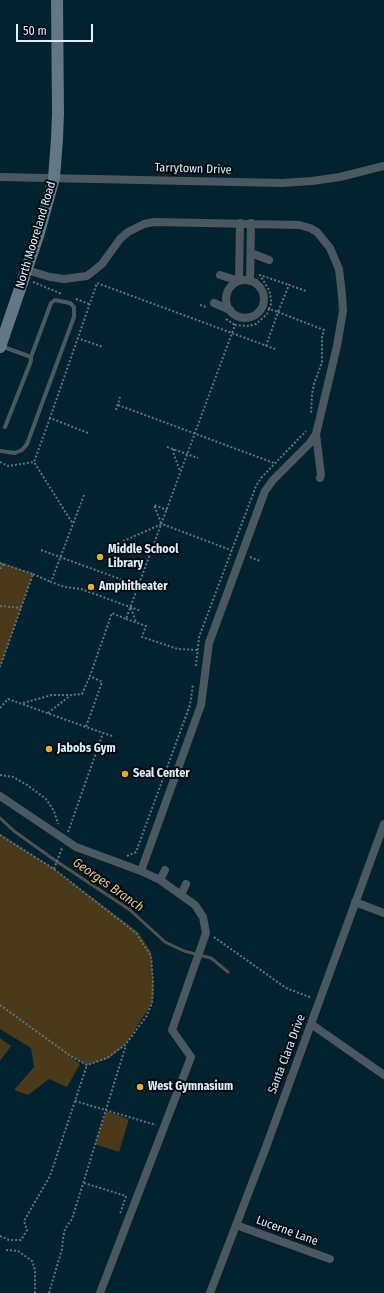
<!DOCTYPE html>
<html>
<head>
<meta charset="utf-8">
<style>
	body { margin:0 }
	#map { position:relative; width:384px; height:1293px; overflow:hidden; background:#032230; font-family:"Fira Sans Condensed",sans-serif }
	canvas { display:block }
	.scale { position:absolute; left:16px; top:24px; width:77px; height:18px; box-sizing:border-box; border:2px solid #deeff9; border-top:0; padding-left:5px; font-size:12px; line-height:14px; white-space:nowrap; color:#deeff9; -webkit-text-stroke:3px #010a10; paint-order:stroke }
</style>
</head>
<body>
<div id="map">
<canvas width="384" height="1293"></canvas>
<div class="scale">50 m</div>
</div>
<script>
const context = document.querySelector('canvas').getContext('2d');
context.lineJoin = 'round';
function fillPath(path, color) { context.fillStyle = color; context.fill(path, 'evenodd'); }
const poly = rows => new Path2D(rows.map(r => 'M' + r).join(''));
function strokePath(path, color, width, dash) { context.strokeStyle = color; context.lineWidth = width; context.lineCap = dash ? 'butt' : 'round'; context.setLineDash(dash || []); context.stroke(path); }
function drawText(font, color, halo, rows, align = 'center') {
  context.font = font + ' "Fira Sans Condensed",sans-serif'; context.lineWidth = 4; context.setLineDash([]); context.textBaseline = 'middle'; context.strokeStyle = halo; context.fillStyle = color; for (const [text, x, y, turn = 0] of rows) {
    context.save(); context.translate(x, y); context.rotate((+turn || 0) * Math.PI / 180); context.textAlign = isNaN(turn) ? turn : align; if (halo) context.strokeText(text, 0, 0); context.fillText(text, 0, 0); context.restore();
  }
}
const green = poly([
	[0,562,33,574,0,667],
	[0,834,54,869,138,932,151,952,154,994,152,1003,126,1044,108,1059,87,1065,68,1055,80,1064,67,1087,49,1079,28,1095,14,1090,34,1067,31,1048,0,1029],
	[0,1038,11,1046,0,1061],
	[106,1111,129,1119,119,1152,95,1144]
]);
const stream = poly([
	[0,818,14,831,56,861,130,910,165,942,184,951,211,958,228,972]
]);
const path = poly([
	[33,282,62,294],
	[76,299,89,304],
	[200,305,206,307],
	[269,309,271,304,271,299,269,290,260,275,289,285],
	[226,319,235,325],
	[77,338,103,347],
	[266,346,278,312,324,330,322,337,322,362,314,384,312,394,311,414],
	[118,405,274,463],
	[116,410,120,397],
	[50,418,34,462,73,524],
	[88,433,50,418,97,283,275,349],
	[167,447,198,458],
	[174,449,173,452,180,471],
	[0,462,8,466,34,462],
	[84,495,51,582,65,587,81,589,141,611],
	[161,523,154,505,167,510],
	[112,546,162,524,233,551],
	[41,550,139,586],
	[250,557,260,561],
	[0,563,33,574,0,667],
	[0,569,4,564],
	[33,574,51,582],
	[0,606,21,608],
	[131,608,136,622],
	[126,619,146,626,142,637,178,649,197,650],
	[196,666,199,637,256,486,261,478,306,431],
	[23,703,52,695,69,695],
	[0,708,8,699,86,727],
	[48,713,71,695,82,694,90,676],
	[112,736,86,727,102,682,90,676,112,613,126,619,235,325,249,326,256,324,267,314,269,309,278,312,289,285,306,291],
	[0,775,13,777,27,785,46,799,54,811,58,824],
	[68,832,103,733],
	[0,835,54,869,136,933,151,956,153,981,152,1003,146,1017,126,1044,107,1058,87,1065,72,1057,0,1005],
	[127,856,136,852,190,705,193,684],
	[54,869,62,848],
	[214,937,286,988,312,998],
	[75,1101,156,1125],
	[84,1183,126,1196,120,1214],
	[0,1236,9,1240,21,1240,27,1230,24,1221,50,1176,87,1065],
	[6,1250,18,1251,32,1261,35,1270,35,1293],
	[49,1293,62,1249,63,1238,65,1229,72,1219,126,1045]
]);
const lane = poly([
	[1,346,31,357,31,361,5,427],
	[0,451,15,453,22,450,27,444,74,317,74,307,70,303,55,300,51,303,31,357]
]);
const street = poly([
	[0,177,282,183,312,181,340,177,384,166],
	[251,253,269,260],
	[220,275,239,281,240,223],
	'226 299a19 19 0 1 1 38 0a19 19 0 1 1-38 0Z',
	[250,281,251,223],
	[214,303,230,310],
	[316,434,321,475,320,478],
	[0,796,76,847,141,871,201,705,209,643,265,491,273,480,310,443,316,434,337,346,343,311,342,295,339,269,330,248,317,232,310,228,299,225,154,222,144,224,128,232,120,239,102,264,87,276,64,279,50,277,27,270],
	[141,871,160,880,181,895,186,884],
	[160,880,165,870],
	[355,902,384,913],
	[311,1024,384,1075],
	[236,1225,330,1259],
	[100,1293,191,1057,172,1030,206,933,203,917,195,905,181,895],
	[210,1293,266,1147,384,824]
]);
const secondary = poly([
	[0,347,38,236,54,178,57,139,58,113,57,0]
]);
const markers = [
	[100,557,4,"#e4ae35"],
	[91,587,4,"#e4ae35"],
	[49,749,4,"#e4ae35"],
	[125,774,4,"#e4ae35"],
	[140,1087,4,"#e4ae35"]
];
const streetNames = [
	["Tarrytown Drive",193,169,2],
	["North Mooreland Road",36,235,-73],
	["Santa Clara Drive",287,1054,-69],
	["Lucerne Lane",287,1231,20]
];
const poiNames = [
	["Middle School",108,550],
	["Library",108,564],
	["Amphitheater",99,587],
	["Jabobs Gym",57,749],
	["Seal Center",133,774],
	["West Gymnasium",148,1087]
];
const waterNames = [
	["Georges Branch",108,885,35]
];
fillPath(green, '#4a3a19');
strokePath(stream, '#52514b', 3);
strokePath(path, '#5c7582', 2, [2, 2]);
strokePath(lane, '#4b585f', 4);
strokePath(street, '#4b585f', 8);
strokePath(secondary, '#637884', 12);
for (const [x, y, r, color] of markers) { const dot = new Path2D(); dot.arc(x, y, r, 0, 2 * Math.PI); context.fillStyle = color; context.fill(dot); strokePath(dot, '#010a10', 1.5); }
drawText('12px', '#deeff9', '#010a10', streetNames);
drawText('bold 12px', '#deeff9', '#010a10', poiNames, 'left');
drawText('italic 13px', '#e7c686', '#010a10', waterNames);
</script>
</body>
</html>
